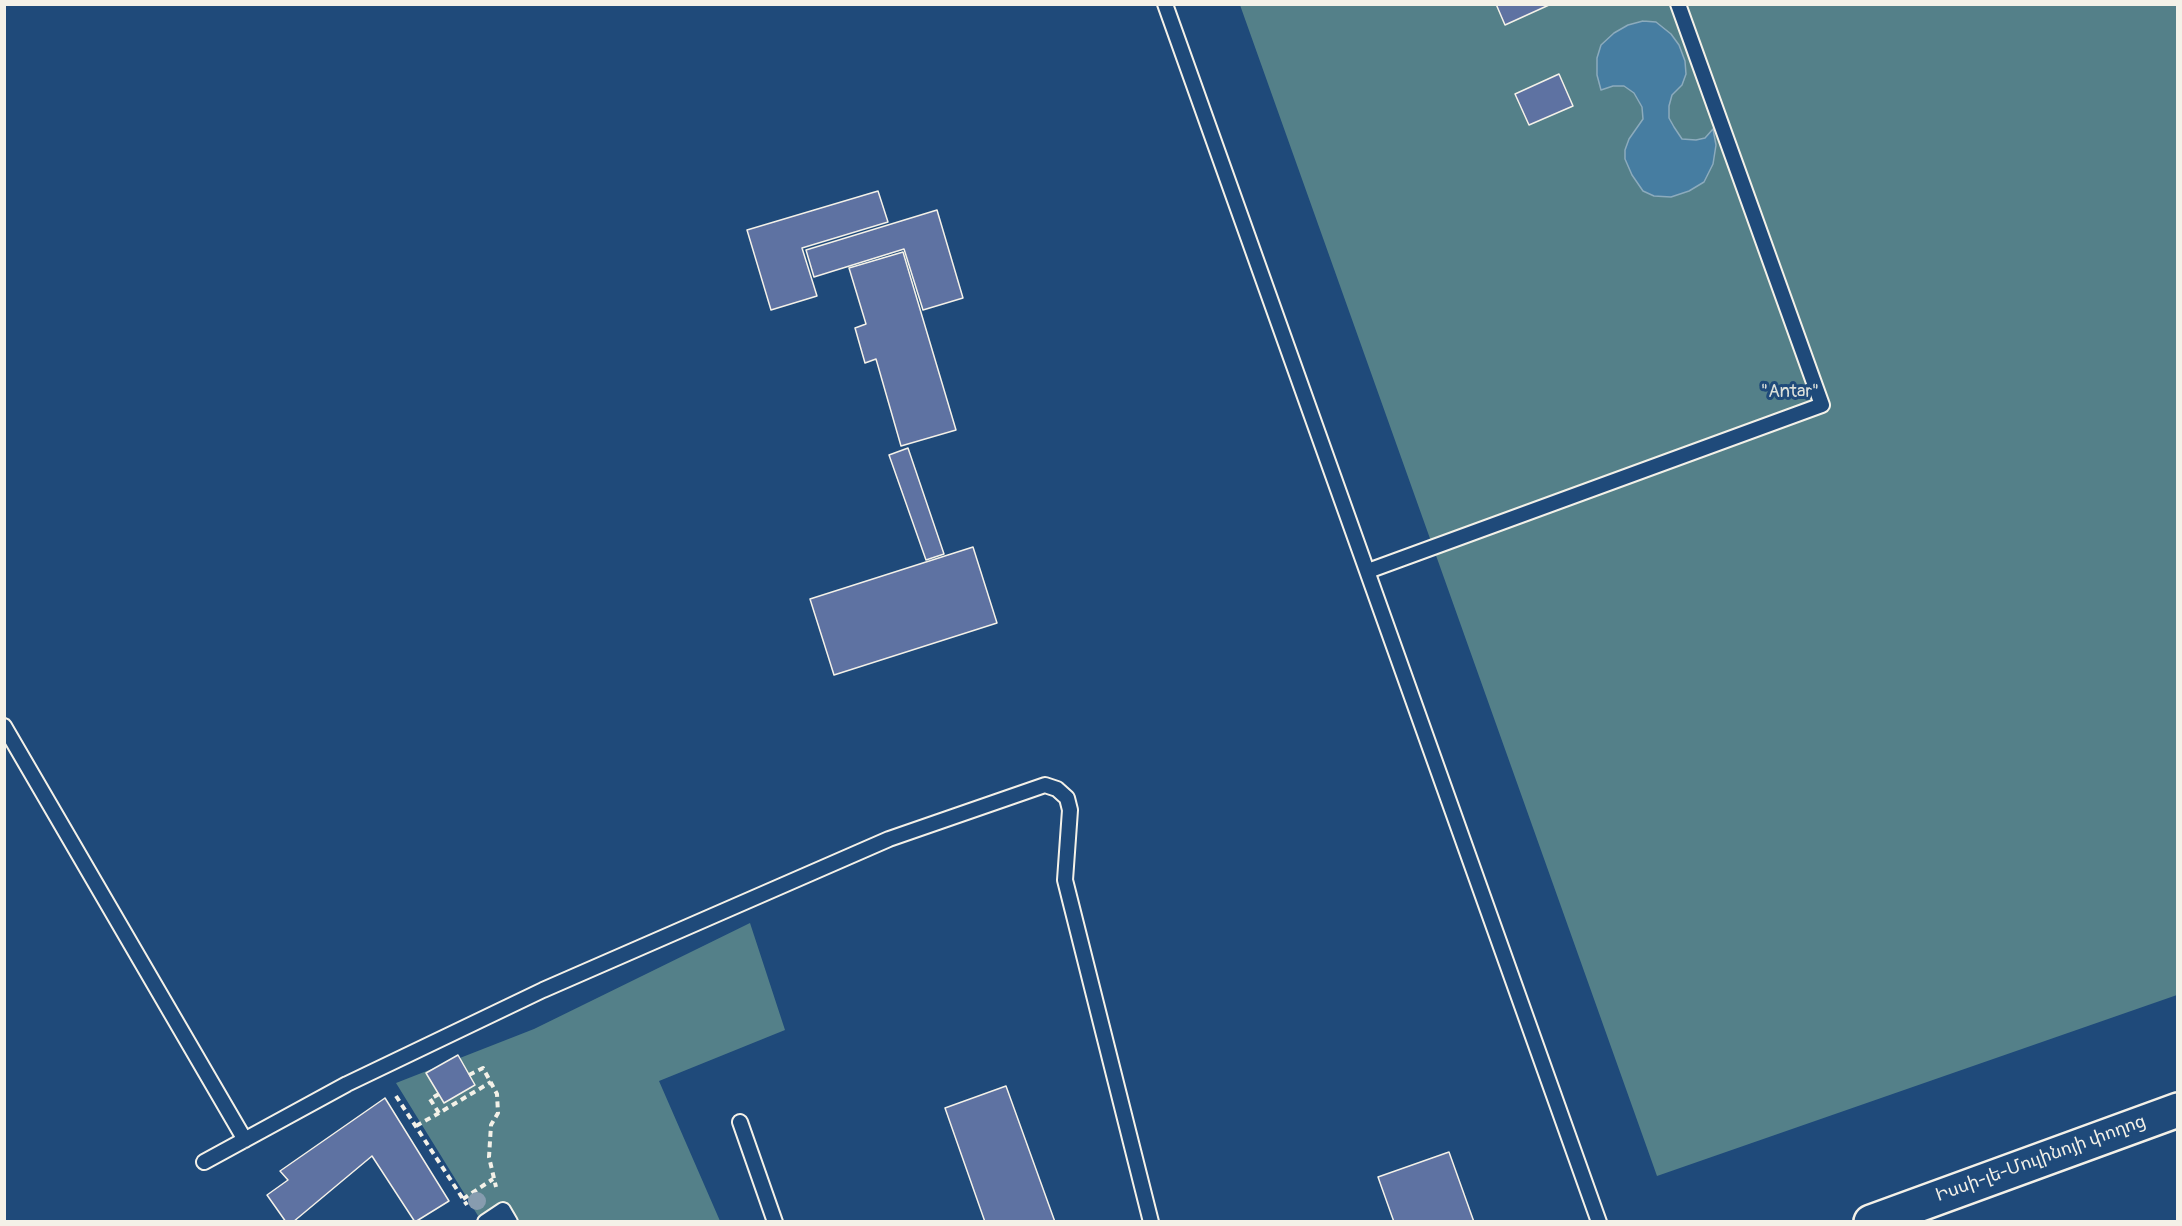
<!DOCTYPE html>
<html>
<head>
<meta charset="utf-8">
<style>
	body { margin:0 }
	#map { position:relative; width:2182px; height:1226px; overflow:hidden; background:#1f4a7a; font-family:Pangolin,sans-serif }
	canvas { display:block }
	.frame { position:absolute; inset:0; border:6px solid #f4f1e8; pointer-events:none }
</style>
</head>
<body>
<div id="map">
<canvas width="2182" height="1226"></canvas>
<div class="frame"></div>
</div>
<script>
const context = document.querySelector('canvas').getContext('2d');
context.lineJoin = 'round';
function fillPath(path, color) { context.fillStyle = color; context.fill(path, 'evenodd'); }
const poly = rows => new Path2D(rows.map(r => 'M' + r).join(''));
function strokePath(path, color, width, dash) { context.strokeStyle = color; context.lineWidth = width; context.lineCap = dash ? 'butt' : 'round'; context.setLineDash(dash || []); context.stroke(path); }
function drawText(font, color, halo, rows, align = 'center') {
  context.font = font + ' Pangolin,"Noto Sans Armenian",sans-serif'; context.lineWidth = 6; context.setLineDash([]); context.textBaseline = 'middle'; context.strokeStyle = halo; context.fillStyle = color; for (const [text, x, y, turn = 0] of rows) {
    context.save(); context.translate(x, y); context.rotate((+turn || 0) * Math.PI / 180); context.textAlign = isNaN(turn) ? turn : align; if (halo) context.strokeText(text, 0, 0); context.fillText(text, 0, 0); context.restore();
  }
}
const green = poly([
	[1240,5,2177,5,2177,995,1657,1176],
	[750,923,785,1030,659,1081,720,1221,516,1221,505,1204,480,1219,396,1083,534,1029]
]);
const water = poly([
	[1643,21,1656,22,1671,34,1679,45,1685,61,1686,74,1682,85,1672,95,1669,106,1669,118,1674,127,1682,139,1696,140,1705,138,1713,129,1716,145,1713,164,1704,182,1689,191,1671,197,1654,196,1643,191,1632,175,1625,159,1625,150,1629,139,1643,119,1642,107,1634,93,1624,86,1613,86,1601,90,1597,75,1597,58,1601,45,1614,33,1628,25,1643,21]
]);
const building = poly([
	[1496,4,1548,4,1549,5,1505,25,1496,4],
	[1559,74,1573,106,1529,125,1515,94,1559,74],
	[878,191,888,222,802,248,817,296,771,310,747,230,878,191],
	[937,210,963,298,923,310,904,249,814,277,806,250,937,210],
	[903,252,956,430,901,446,876,359,865,363,855,328,866,324,849,268,903,252],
	[908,448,944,554,926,560,889,455,908,448],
	[973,547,997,623,834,675,810,599,973,547],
	[458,1055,475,1085,444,1103,426,1073,458,1055],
	[1006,1086,1055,1222,985,1222,945,1108,1006,1086],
	[385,1098,449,1201,415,1222,372,1156,293,1222,286,1222,267,1195,288,1180,280,1171,385,1098],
	[1449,1152,1474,1222,1394,1222,1378,1177,1449,1152]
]);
const path = poly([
	[469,1075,483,1068,497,1094,498,1113,491,1125,489,1157,496,1187],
	[439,1094,430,1099,439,1113,491,1082],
	[396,1096,467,1205],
	[416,1126,439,1113],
	[463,1199,493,1179]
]);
const lane = poly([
	[1165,4,1599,1222],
	[1368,571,1822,405,1678,4],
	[4,726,245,1140],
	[740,1122,775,1222],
	[204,1162,347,1084,543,990,889,839,1045,785,1057,789,1067,798,1070,810,1065,880,1151,1222],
	[485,1222,503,1210,510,1222]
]);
const secondary = poly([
	[1871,1222,2178,1110]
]);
const trees = [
	[477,1201]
];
const parkNames = [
	["\"Antar\"",1790,392]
];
const streetNames = [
	["Իսսի-լե-Մուլինոյի փողոց",2041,1159,-20]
];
fillPath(green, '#548089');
fillPath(water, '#467da1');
strokePath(water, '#8cabbd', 1.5);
fillPath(building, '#5e72a2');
strokePath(building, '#f4f1e8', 1.5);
strokePath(lane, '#f4f1e8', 18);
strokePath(secondary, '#f4f1e8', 38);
strokePath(path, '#f4f1e8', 4, [6, 4.5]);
strokePath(lane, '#1f4a7a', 14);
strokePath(secondary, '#1f4a7a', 33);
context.fillStyle = '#879caf';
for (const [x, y] of trees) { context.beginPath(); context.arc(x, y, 9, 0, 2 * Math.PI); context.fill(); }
drawText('18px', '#dce0da', '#1f4a7a', parkNames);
drawText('18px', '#f4f1e8', '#1f4a7a', streetNames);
</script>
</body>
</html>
